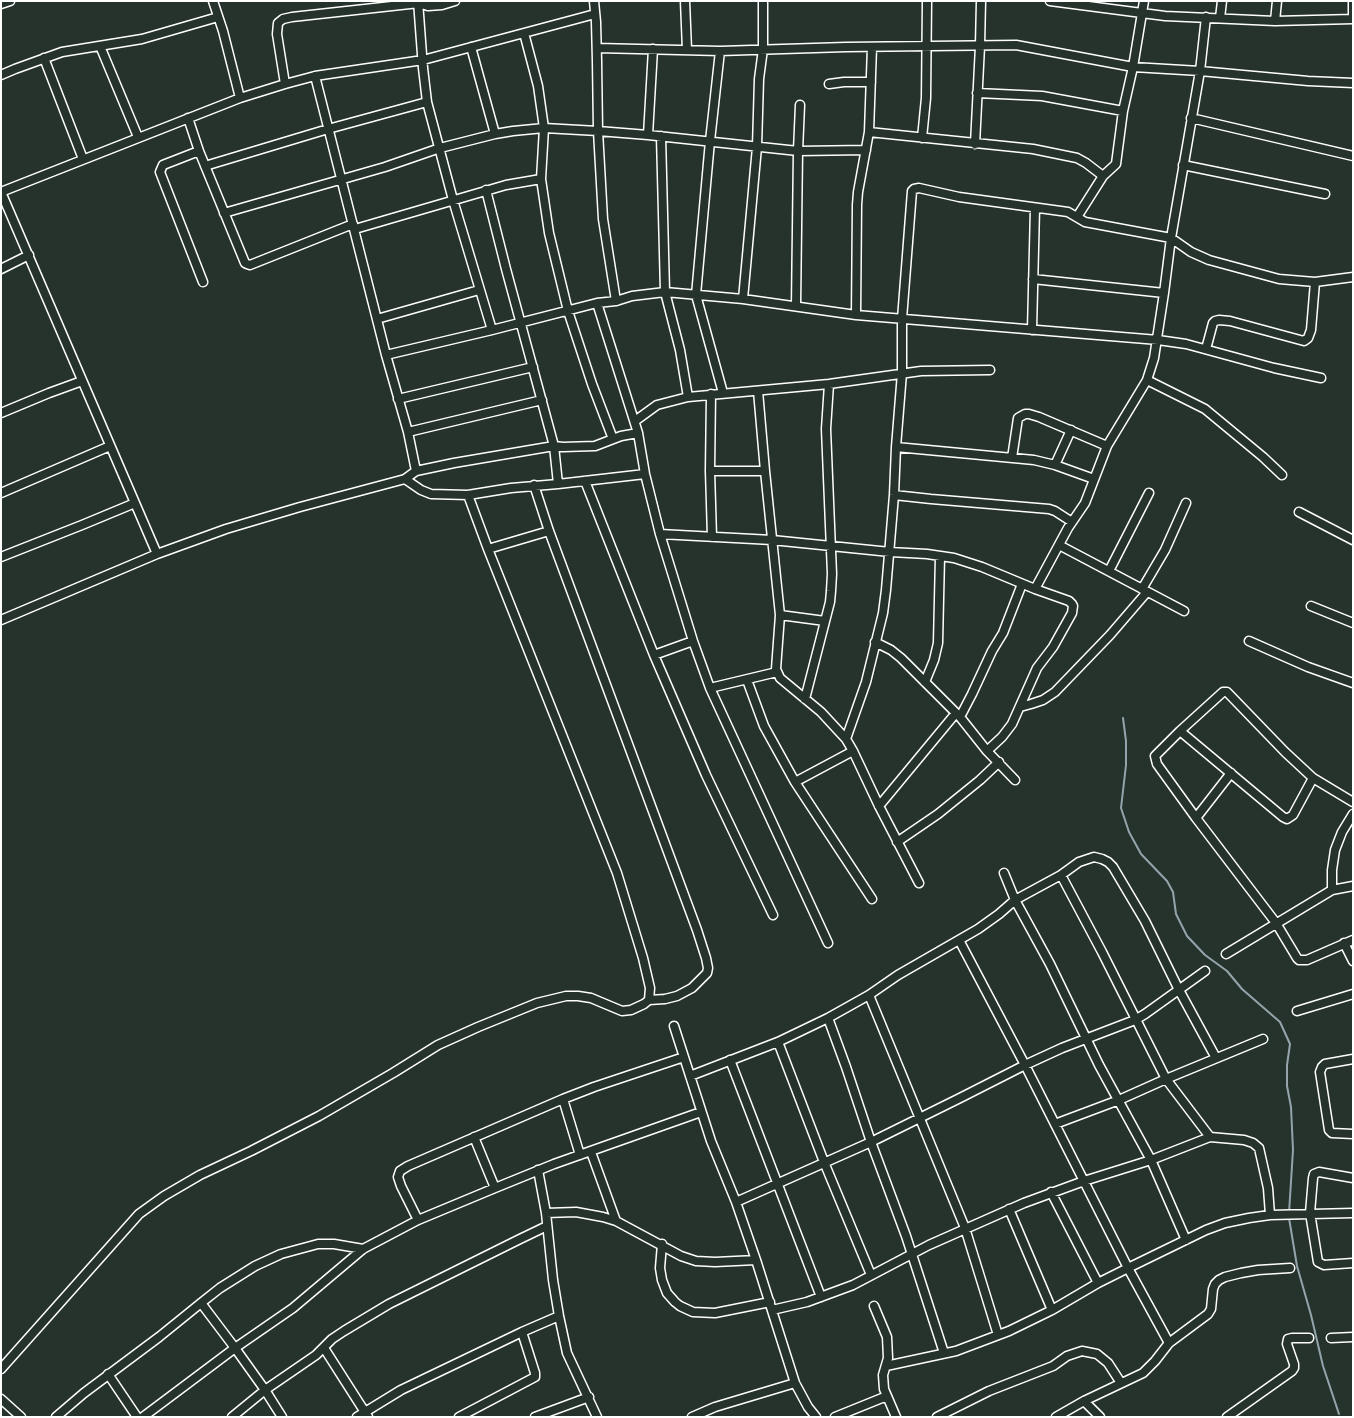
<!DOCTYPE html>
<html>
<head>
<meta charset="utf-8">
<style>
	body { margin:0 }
	#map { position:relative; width:1354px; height:1418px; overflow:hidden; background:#26332d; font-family:"Architects Daughter",sans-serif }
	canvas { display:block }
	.frame { position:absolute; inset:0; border:2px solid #fff; pointer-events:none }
</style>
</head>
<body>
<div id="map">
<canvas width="1354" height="1418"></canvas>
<div class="frame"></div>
</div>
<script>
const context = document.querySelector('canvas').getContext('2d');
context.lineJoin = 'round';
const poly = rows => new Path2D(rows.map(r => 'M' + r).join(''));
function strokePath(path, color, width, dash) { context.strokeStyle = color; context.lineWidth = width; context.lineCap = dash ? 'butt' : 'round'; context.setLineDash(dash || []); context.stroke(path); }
const stream = poly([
	[1123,718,1126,741,1126,765,1121,808,1129,832,1141,854,1167,881,1173,892,1176,914,1187,936,1205,955,1227,971,1242,989,1280,1022,1290,1044,1287,1065,1287,1086,1291,1107,1293,1150,1289,1213],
	[1289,1218,1297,1266,1311,1315,1323,1366,1339,1414]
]);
const minor = poly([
	[213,1,223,31,240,98],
	[418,1,423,68,427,102,453,200,492,330],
	[594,1,596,22,597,61,598,131,603,219,616,301],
	[685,1,687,50],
	[1050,1,1165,16,1275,21,1353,19],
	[1353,1,1353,15],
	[1,4,10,1],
	[1220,18,1222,1],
	[1275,21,1277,1],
	[524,33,538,86,544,128,541,179,549,233,568,311,592,384,613,439],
	[100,46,138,137],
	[471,47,495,134],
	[597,48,720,51,846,47,1016,45,1133,67,1200,71,1308,81,1353,83],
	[720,51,710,141,696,295,723,393],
	[44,58,83,159],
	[1,75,15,69,62,52,142,39,218,17],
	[285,84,277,34,278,23,283,19,292,17,419,3,428,6,442,5,455,1],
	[829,84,844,82,871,82],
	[977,93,1042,96,1123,111,1133,67,1144,1],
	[188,118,199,151,245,263,247,264,250,265,353,224],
	[1191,118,1353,156],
	[869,132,1033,149,1077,158,1086,163,1103,176,1077,217],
	[648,135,653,49],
	[661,136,665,292,680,350,688,397],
	[922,138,926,98,927,1],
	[975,144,980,46,981,1],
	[199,151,163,165,160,172,203,282],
	[1183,165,1325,194],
	[205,166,328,129,427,102],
	[1103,176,1116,164,1123,111],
	[486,190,506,269,554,446,558,484],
	[1,192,240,98,285,84,315,76,423,60,595,14],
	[1,192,157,554],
	[224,213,385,167,440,148,495,134,513,131,544,128,598,131,648,135,798,151,866,150],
	[355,229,506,185,541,179],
	[1,269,29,255],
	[1033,279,1164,293],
	[743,299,757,147,759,79,763,49,763,1],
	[597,303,638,433,645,474,660,534,693,641,710,688,828,943],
	[796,306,798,151,800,105],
	[856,315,857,205,858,192,869,132,872,47],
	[377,319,479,290],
	[1032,330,1035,208],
	[1206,349,1213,323,1215,321,1219,320,1230,321,1304,341,1308,338,1311,330,1315,282],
	[386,355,492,330,597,303,616,301,632,296,665,292,743,299,856,315,1158,340,1186,344,1274,368,1321,378],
	[1147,380,1205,409,1263,457,1282,475],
	[758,391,765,471,780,615,776,669,780,678,821,712,846,739],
	[711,394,710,471,712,537],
	[398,399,533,367],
	[1,413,49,393,82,381],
	[635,421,657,405,688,397,829,384,921,371,990,370],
	[408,432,542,400],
	[896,447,1034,460,1055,465,1094,479],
	[1012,458,1018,418,1025,414,1029,414,1039,417,1107,446],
	[1055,465,1071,430],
	[416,471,454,463,554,446,563,447,595,446,621,436,638,433],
	[710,471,765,471],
	[405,479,421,490,431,494,468,495,511,488,558,484,645,474],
	[585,481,654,655,706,775,773,915],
	[1,493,110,446],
	[468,495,488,549,617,873,643,958,650,988,649,1000],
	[894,495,931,499,1049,509,1055,511,1072,522],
	[1299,512,1353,540],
	[660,534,772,540,890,552,927,554,954,558,982,567,1035,589,1068,528,1085,503,1107,446,1147,380,1154,358,1164,293,1171,238,1200,71,1206,17],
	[1059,545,1184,611],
	[488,549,549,531],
	[1,557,82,525,135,503],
	[1109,571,1149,493],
	[1142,589,1165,550,1186,503],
	[1311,606,1353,623],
	[780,615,825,621],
	[1,620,157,554,226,529,300,507,405,479,416,471,408,432,386,355,315,76],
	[1249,641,1308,667,1353,683],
	[875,642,891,650,901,658,960,717,987,751,1015,780],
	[654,655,693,641],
	[747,680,764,726,795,782,872,899],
	[925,682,934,660,938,643,940,556],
	[710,688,777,672],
	[805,699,830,602,831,591,832,574,826,429,829,384],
	[1020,707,1031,704,1043,700,1055,692,1110,635,1147,592],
	[960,717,972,694,992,651,1003,633,1022,584],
	[1180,731,1283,817,1287,819,1293,815,1313,778],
	[987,751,1002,737,1012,724,1037,668,1053,647,1072,613,1073,606,1072,604,1069,601,1035,589],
	[795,782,853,751],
	[1353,802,1313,778,1285,752,1227,692,1223,692,1180,731,1155,756,1157,764,1196,818,1276,923,1297,958,1299,960,1307,960,1353,940],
	[879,806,956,713],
	[1196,818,1231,773],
	[897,842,938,814,980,780,999,762],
	[1004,873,1015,900,1050,964,1099,1065,1151,1160,1186,1240],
	[1061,875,1102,952,1166,1079,1210,1137],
	[919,883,879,806,853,751,846,739,866,682,883,613,886,590,894,495,896,447,902,373,902,319,912,191,914,189,919,188,959,197,1068,212,1085,222,1171,238,1191,252,1209,260,1279,279,1315,282,1353,277],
	[1332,890,1332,870,1335,850,1342,832,1353,814],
	[959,940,1025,1065,1128,1268,1169,1343],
	[1344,943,1353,961],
	[1226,954,1332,890,1353,886],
	[869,995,965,1228,998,1335],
	[1297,1011,1353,994],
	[828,1018,846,1067,871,1142,906,1236,944,1353],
	[674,1026,711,1141,736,1202,756,1260,795,1383,808,1407,816,1417],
	[778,1042,824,1162,871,1275],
	[1353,1059,1325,1064,1322,1067,1320,1072,1329,1130,1332,1133,1353,1134],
	[730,1060,821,1297],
	[690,1076,778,1042,828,1018,869,995,898,975,978,929,999,914,1015,900,1061,875,1079,862,1094,857,1102,859,1108,862,1113,867,1145,921,1179,990,1216,1058],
	[563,1099,580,1155],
	[1055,1124,1119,1100,1166,1079,1263,1039],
	[474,1137,495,1188],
	[591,1152,616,1221],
	[538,1170,546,1213,553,1280,559,1316,567,1353,597,1417],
	[1353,1178,1319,1172,1314,1174,1313,1178,1310,1213,1318,1262,1324,1265,1353,1263],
	[1051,1192,1098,1283],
	[736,1202,871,1142,960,1098,1025,1065,1062,1048,1135,1020,1145,1014,1205,971],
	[1009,1209,1052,1310],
	[546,1213,576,1212,603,1217,616,1221,681,1256,696,1261,715,1262,756,1260],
	[418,1220,401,1186,398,1177,400,1171,408,1166,563,1099,594,1087,684,1057],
	[662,1244,660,1268,662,1280,667,1293,675,1302,680,1306,693,1312,715,1313,770,1302],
	[201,1303,235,1348,265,1390,282,1417],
	[874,1306,887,1337,888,1358,883,1375,884,1389,896,1417],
	[772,1310,807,1302,853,1285,929,1245,1024,1203,1084,1181,1151,1160,1210,1137,1244,1140,1253,1143,1259,1148,1268,1188,1270,1215],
	[1331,1338,1353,1337],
	[324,1348,368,1417],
	[886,1366,956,1351,1009,1331,1052,1310,1098,1283,1128,1268,1206,1230,1225,1223,1249,1218,1270,1215,1353,1213],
	[1,1369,139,1214,164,1196,200,1175,251,1151,319,1116,393,1073,438,1045,478,1027,537,1003,566,996,578,996,591,998,622,1011,631,1010,644,1004,649,1000,665,999,677,996,692,988,707,973,708,968,706,958,697,930,549,531,534,485],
	[108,1374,137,1417],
	[1,1399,21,1417],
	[1084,1401,1100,1417],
	[56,1417,84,1393,159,1337,201,1303,220,1288,255,1266,281,1254,318,1244,334,1244,363,1249],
	[143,1417,235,1348,293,1308,363,1249,418,1220,495,1188,554,1164,701,1112],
	[232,1417,265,1390,316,1355,332,1339,344,1331,389,1304,520,1239,547,1226],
	[357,1417,401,1390,522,1332,559,1316],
	[459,1417,535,1377,535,1373,522,1332],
	[535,1417,589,1397],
	[692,1417,715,1407,795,1383],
	[835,1417,887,1396],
	[937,1417,989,1391,1053,1366,1067,1356,1082,1351,1097,1354,1108,1363,1121,1383],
	[1056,1417,1084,1401,1143,1373,1155,1361,1169,1343,1208,1314,1211,1309,1213,1289,1215,1284,1219,1280,1225,1277,1241,1273,1258,1270,1290,1268],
	[1227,1417,1292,1371,1294,1368,1294,1364,1287,1344,1288,1339,1292,1338,1309,1338]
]);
strokePath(stream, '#95a4ab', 2);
strokePath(minor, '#fff', 11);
strokePath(minor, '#26332d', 8);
</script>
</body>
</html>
